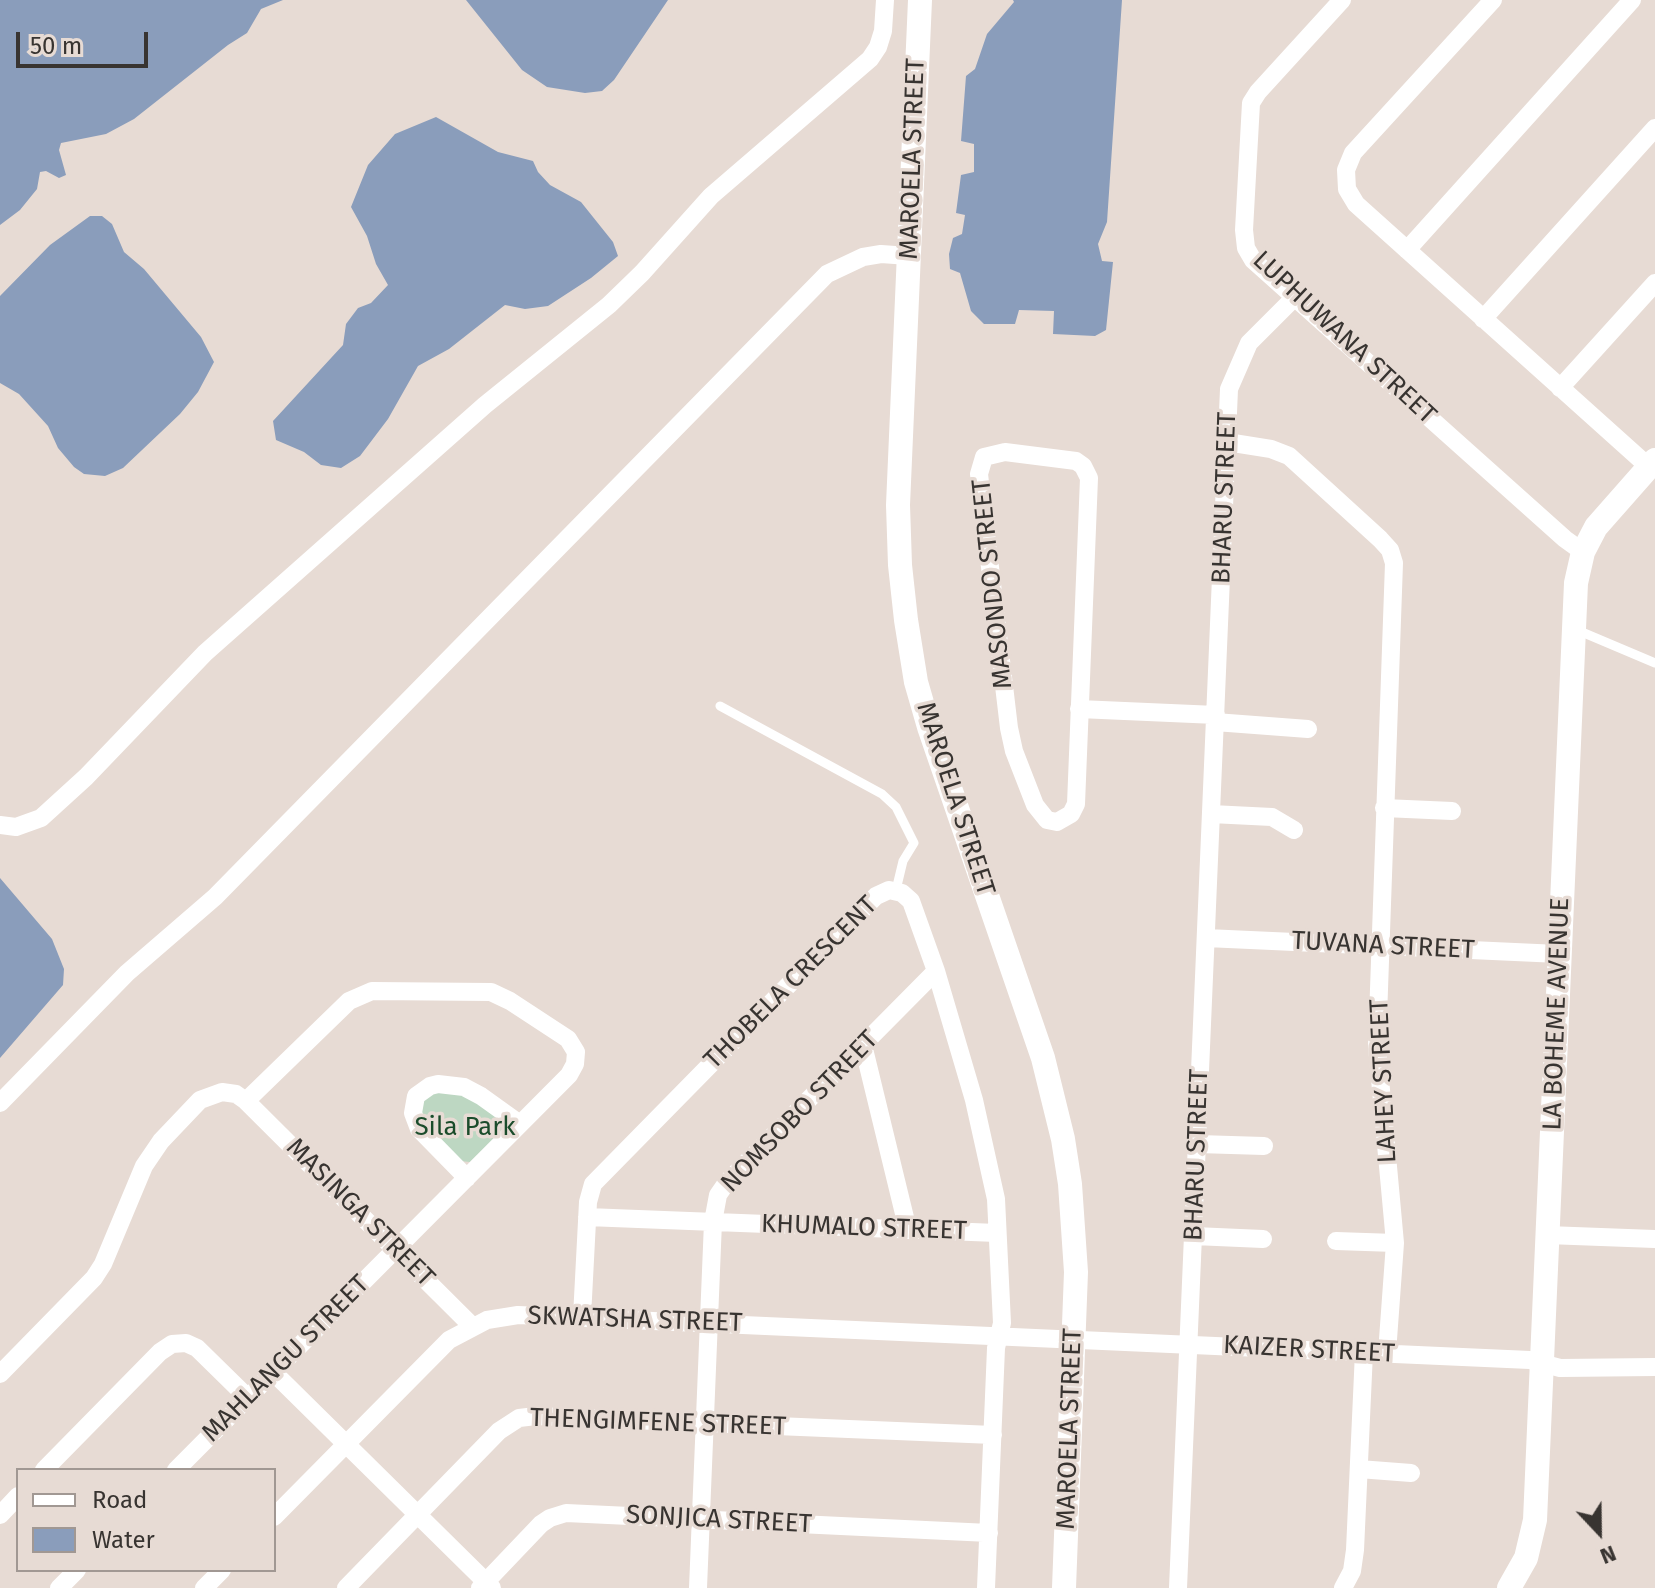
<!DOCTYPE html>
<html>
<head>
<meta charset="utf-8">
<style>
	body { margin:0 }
	#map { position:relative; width:1655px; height:1588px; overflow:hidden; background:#e7dbd4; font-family:"Fira Sans",sans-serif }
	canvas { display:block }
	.legend { position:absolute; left:16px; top:1468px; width:260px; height:104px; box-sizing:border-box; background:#e7dbd4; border:2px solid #a19893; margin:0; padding:10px 14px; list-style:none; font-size:24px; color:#383431 }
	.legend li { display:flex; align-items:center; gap:16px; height:40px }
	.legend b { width:40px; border:2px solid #a19893 }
	.north { position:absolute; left:1559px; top:1492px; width:80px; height:80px; -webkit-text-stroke:6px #e7dbd4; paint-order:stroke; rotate:158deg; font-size:22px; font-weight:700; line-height:32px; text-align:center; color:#383431 }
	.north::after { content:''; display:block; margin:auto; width:28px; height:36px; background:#383431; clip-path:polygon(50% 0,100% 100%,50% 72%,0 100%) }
	.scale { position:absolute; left:16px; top:32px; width:132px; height:36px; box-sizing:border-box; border:4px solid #383431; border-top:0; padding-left:10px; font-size:24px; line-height:28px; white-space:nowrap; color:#383431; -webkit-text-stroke:6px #e7dbd4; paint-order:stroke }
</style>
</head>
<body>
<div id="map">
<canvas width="1655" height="1588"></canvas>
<ul class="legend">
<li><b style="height:10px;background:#fff"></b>Road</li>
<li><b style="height:22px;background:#8a9dbb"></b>Water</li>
</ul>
<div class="north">N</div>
<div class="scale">50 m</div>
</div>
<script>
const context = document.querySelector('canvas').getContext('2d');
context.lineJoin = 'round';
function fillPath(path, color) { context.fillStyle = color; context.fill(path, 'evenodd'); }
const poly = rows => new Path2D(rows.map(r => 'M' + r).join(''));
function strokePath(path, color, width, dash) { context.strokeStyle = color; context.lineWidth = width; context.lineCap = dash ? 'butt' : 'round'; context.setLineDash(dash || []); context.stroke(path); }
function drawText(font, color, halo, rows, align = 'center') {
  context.font = font + ' "Fira Sans",sans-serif'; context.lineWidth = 7; context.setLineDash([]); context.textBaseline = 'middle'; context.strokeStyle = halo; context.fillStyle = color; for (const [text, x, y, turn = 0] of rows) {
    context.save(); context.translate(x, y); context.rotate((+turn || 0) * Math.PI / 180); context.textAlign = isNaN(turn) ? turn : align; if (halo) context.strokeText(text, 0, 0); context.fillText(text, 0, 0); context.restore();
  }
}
const green = poly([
	[437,1091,462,1093,503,1121,503,1130,470,1162,460,1161,423,1122,421,1102]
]);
const water = poly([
	[0,0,283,0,261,9,247,33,228,45,134,119,106,134,61,143,59,150,66,175,59,178,46,171,40,172,37,189,20,210,0,225],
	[466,0,668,0,614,80,602,91,585,93,547,87,522,70],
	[1013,0,1122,0,1107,222,1098,244,1102,261,1113,262,1106,330,1095,336,1053,334,1054,311,1019,310,1015,324,984,324,971,311,960,273,950,269,949,254,953,238,962,234,965,215,956,213,961,175,974,172,974,144,961,141,966,76,975,69,987,34,1014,2],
	[436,117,498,152,533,161,538,172,550,185,581,202,613,242,618,256,591,278,548,306,525,309,505,305,449,349,418,366,388,419,360,456,341,468,321,465,304,452,276,440,273,421,343,345,346,324,358,308,371,303,388,285,376,264,367,236,351,207,368,165,395,134],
	[90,216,102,216,112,224,124,252,144,269,201,337,214,362,198,392,180,414,123,468,105,476,84,474,74,467,58,448,48,426,19,394,0,383,0,296,50,245],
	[0,878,52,939,64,969,63,985,0,1058]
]);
const lane = poly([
	[1577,630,1655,663],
	[720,706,882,794,896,807,914,843,903,861,896,890]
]);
const street = poly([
	[1342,0,1258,92,1251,103,1244,230,1246,248,1253,260,1565,539,1583,552],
	[1493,0,1353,153,1346,170,1347,189,1356,204,1649,467],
	[1407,250,1632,0],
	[1483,319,1655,128],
	[1560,388,1655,283],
	[1227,442,1271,449,1289,456,1380,539,1390,550,1394,563,1377,1046,1395,1243,1387,1353],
	[1005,452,1076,461,1083,466,1089,478,1076,804,1071,814,1057,822,1047,820,1035,805,1014,751,1009,728,979,474,984,457,1005,452],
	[1079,709,1216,715],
	[1215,722,1308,729],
	[1384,808,1452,811],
	[1211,814,1272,817,1294,830],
	[0,825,16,827,41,818,86,777,205,653,485,405,609,305,642,273,711,196,870,59,878,47,883,31,885,0],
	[1206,938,1559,954],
	[863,1045,908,1230],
	[0,1103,127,973,215,897,827,274,863,257,881,254,909,256],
	[1198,1144,1264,1146],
	[467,1178,419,1129,413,1113,416,1096,430,1086,438,1084,464,1087,481,1096,520,1124],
	[587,1217,997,1233],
	[1547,1235,1655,1239],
	[1194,1236,1263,1239],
	[1336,1241,1395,1243],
	[582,1317,588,1202,593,1184,876,896,889,890,902,893,911,901,936,971,974,1100,996,1199,1002,1323,996,1348,986,1588],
	[273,1372,492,1588],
	[0,1374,94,1278,103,1264,144,1166,161,1141,200,1100,222,1092,236,1094,246,1101,472,1326],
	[1359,1469,1411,1473],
	[44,1470,160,1352,172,1344,186,1343,197,1348,248,1398],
	[176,1470,569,1075,575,1064,576,1052,568,1039,510,1001,491,992,372,991,349,1001,246,1101],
	[0,1515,18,1496],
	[274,1517,449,1340,487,1320,518,1315,1530,1360,1560,1368,1655,1367],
	[59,1588,77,1570],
	[204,1588,222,1570],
	[346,1588,499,1431,519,1418,536,1416,993,1435],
	[480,1588,541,1524,550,1518,566,1513,989,1533],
	[698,1588,713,1222,718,1195,727,1182,936,971],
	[1178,1588,1229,389,1249,343,1295,297],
	[1343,1588,1352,1571,1355,1550,1364,1352]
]);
const secondary = poly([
	[920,0,898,505,900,565,906,620,916,682,929,727,1043,1058,1063,1139,1070,1184,1076,1272,1064,1588],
	[1509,1588,1526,1558,1535,1520,1576,583,1583,552,1596,527,1655,460]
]);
const streetNames = [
	["MAROELA STREET",913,159,-88],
	["LUPHUWANA STREET",1344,338,43],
	["BHARU STREET",1225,498,-88],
	["MASONDO STREET",993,584,-96],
	["MAROELA STREET",955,799,72],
	["TUVANA STREET",1383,946,3],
	["THOBELA CRESCENT",791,983,-45],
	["LA BOHEME AVENUE",1557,1014,-88],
	["LAHEY STREET",1384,1081,-93],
	["NOMSOBO STREET",800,1112,-46],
	["BHARU STREET",1197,1155,-88],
	["MASINGA STREET",360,1213,45],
	["KHUMALO STREET",864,1228,2],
	["SKWATSHA STREET",635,1320,2],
	["KAIZER STREET",1309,1350,3],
	["MAHLANGU STREET",286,1359,-45],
	["THENGIMFENE STREET",658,1423,2],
	["MAROELA STREET",1070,1429,-88],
	["SONJICA STREET",719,1520,3]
];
const parkNames = [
	["Sila Park",465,1128]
];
fillPath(green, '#bdd7c2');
fillPath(water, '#8a9dbb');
strokePath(lane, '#fff', 9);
strokePath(street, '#fff', 18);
strokePath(secondary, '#fff', 24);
drawText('26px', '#383431', '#e7dbd4', streetNames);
drawText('26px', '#1b4c2b', '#e7dbd4', parkNames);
</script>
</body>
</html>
